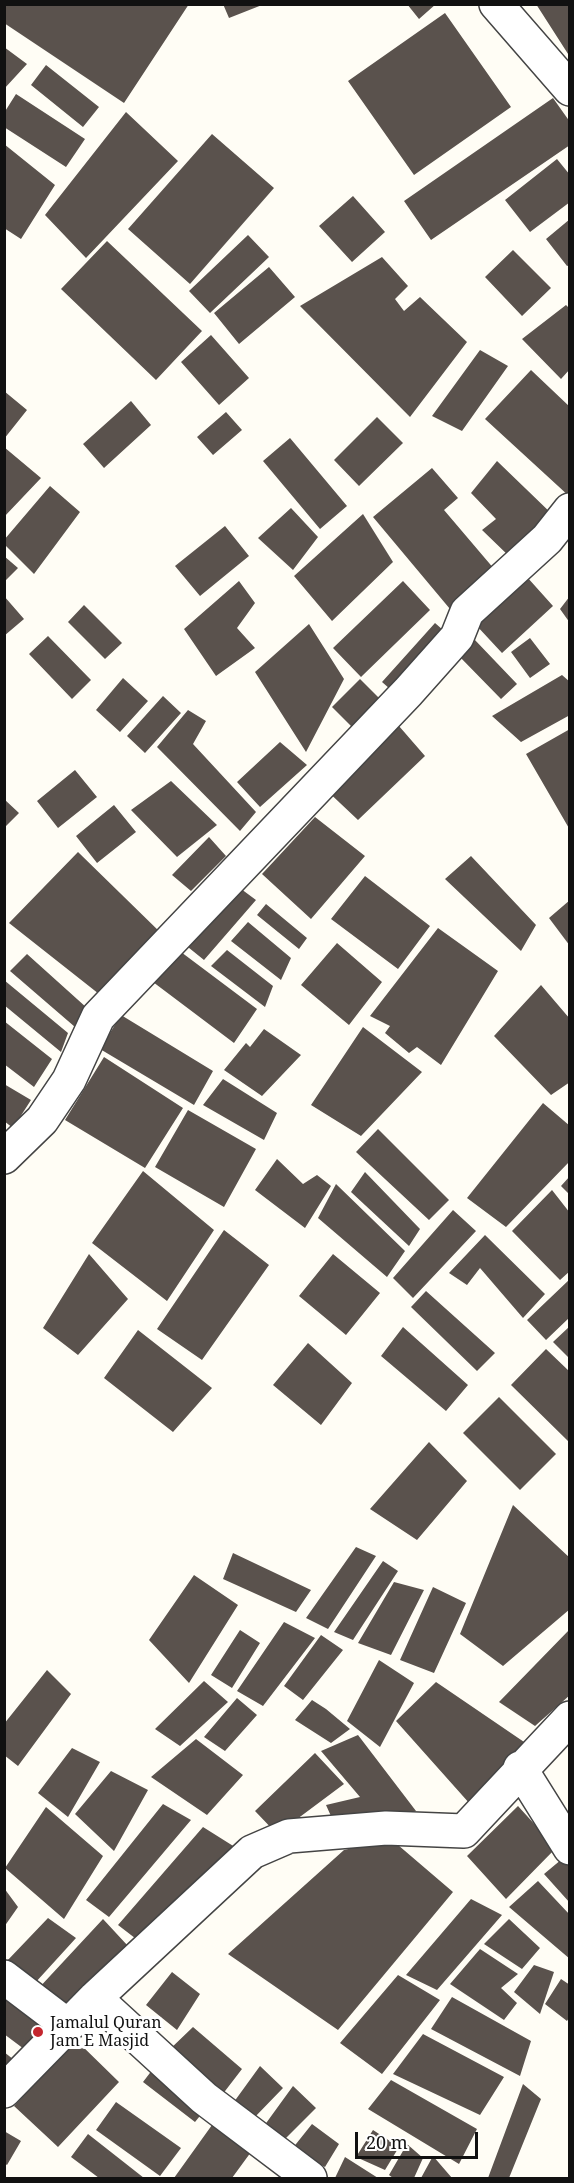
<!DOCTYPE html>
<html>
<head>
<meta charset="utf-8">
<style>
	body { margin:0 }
	#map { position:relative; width:574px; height:2183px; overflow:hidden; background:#fffdf5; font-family:"Noto Serif",serif }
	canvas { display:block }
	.frame { position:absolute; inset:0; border:6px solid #111; pointer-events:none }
	.scale { position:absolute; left:355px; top:2132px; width:123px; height:27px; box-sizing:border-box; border:3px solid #111; border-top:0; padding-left:8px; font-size:18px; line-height:21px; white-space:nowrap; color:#111; -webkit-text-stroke:4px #fff; paint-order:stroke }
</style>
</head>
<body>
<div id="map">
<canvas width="574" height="2183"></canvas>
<div class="frame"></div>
<div class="scale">20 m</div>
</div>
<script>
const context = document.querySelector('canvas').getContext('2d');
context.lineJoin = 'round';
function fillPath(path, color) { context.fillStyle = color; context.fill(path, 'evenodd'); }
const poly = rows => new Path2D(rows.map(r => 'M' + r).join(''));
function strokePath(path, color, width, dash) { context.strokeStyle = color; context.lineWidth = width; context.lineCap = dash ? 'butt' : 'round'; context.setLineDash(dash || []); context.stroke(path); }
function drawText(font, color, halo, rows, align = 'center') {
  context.font = font + ' "Noto Serif",serif'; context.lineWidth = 6; context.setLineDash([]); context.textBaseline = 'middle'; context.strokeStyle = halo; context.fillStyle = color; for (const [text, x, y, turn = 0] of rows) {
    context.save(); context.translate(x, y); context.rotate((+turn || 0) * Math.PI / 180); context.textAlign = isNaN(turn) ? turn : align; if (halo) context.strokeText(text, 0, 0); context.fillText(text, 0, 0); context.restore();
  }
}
const building = poly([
	[4,4,189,4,124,103,4,23],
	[223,4,262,4,262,5,229,18],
	[407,4,436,4,419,19],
	[536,4,570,4,570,57],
	[445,13,511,107,414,175,348,81],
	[4,47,27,64,4,89],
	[46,65,99,107,83,127,31,85],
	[16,94,85,139,66,167,4,127,4,113],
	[553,98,570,122,570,145,431,240,404,201],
	[126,112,178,161,86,258,45,215],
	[212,134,274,188,190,284,128,229],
	[4,144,55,185,21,239,4,228],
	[557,159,570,175,570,202,530,232,505,200],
	[353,196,385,232,352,262,319,226],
	[570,219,570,265,567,266,546,239],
	[248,235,269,257,210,313,189,291],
	[107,241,202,331,156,380,61,289],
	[513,250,551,288,522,316,485,277],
	[382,257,408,286,395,299,404,311,420,297,467,342,410,417,300,306],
	[269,267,295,297,239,344,214,313],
	[566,305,570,309,570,369,561,379,522,339],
	[211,335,249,378,219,405,181,362],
	[480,350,508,366,462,431,432,416],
	[531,370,570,407,570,497,485,419],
	[4,391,27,410,4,439],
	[131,401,151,425,104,468,83,444],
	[226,412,242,430,213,455,197,437],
	[377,417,403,443,359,486,334,460],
	[290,438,347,506,320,529,263,461],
	[4,447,41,478,4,517],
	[497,461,554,516,511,558,482,530,496,519,471,493],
	[432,468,458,498,444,510,495,570,450,609,373,517],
	[50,486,80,512,34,574,4,544,4,540],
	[291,508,318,537,293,570,258,538],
	[363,514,393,562,332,621,294,576],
	[225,526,249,556,200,596,175,566],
	[4,556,18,568,4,582],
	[527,577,553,606,502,653,476,625],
	[239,581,255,603,237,628,255,648,216,676,184,629],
	[403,581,430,610,361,677,333,648],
	[4,596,24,619,4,636],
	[570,596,570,623,560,609],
	[84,605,122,643,105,659,68,622],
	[435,623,451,637,398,696,382,682],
	[309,624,344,679,306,752,255,672],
	[48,636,91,680,72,699,29,654],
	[530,638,550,664,530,678,511,652],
	[474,639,517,684,501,699,458,655],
	[562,675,570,682,570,715,521,742,492,716],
	[123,678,148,701,120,732,96,710],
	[360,679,389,708,361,736,332,707],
	[163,696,181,713,145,753,127,736],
	[188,710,206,721,193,744,256,812,240,831,157,747],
	[392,718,425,756,358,820,322,786],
	[570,729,570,830,526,754],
	[280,742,307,765,260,807,237,782],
	[75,770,97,797,58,828,37,801],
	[171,781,217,825,177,857,131,810],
	[4,799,19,813,4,828],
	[114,805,136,832,97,863,76,836],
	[315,817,365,856,311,919,262,874],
	[209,837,226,856,191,891,172,875],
	[78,852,163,935,99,994,9,923],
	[471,856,536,925,521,951,445,879],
	[365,876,430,926,398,969,331,919],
	[233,883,256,900,204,960,178,939],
	[570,900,570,946,549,918],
	[266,904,307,938,299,949,257,915],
	[248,922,291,958,281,980,231,941],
	[438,928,498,971,441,1065,417,1047,409,1053,385,1033,390,1026,370,1016],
	[337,943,382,982,349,1025,301,985],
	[177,949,257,1009,234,1043,153,982],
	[227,950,273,986,265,1007,211,966],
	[27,954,87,1008,75,1027,10,971],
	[4,980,68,1033,61,1052,4,1005],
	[541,985,570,1019,570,1082,551,1095,494,1036],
	[121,1015,213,1071,194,1105,100,1049],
	[4,1021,52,1059,34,1087,4,1064],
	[363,1027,422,1072,361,1136,311,1105],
	[264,1029,301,1055,262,1096,224,1070,246,1043,250,1047],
	[104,1057,183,1108,145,1168,65,1120],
	[223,1079,277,1113,264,1140,203,1105],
	[4,1084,31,1100,13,1128,4,1121],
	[543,1103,570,1126,570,1161,506,1227,467,1198],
	[188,1110,256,1149,224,1207,155,1167],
	[378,1129,449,1200,429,1220,356,1152],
	[277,1159,303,1184,317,1175,331,1186,305,1228,255,1190],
	[143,1171,214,1230,167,1301,92,1243],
	[365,1172,420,1229,409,1246,351,1192],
	[570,1176,570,1195,561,1186],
	[336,1184,405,1251,387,1277,318,1218],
	[552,1190,570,1213,570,1271,560,1280,512,1231],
	[453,1210,476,1231,413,1298,393,1278],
	[224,1230,269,1265,202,1360,157,1329],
	[485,1235,545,1294,523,1318,480,1268,467,1285,449,1273],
	[89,1254,128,1299,78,1355,43,1328],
	[333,1254,380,1293,346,1335,299,1296],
	[570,1279,570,1317,546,1340,527,1320],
	[426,1291,495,1353,477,1371,411,1307],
	[570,1326,570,1359,553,1342],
	[403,1327,468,1385,446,1411,381,1356],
	[138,1330,212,1388,173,1432,104,1378],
	[308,1343,352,1383,321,1425,273,1385],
	[546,1349,570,1372,568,1441,511,1385],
	[499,1397,556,1454,520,1490,463,1433],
	[429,1442,467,1481,417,1540,370,1509],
	[513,1505,570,1558,570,1609,503,1666,460,1634],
	[356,1547,376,1556,328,1629,306,1618],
	[233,1553,311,1590,296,1612,223,1579],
	[383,1561,398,1571,353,1640,334,1632],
	[194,1575,238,1605,189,1683,149,1640],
	[394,1582,424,1590,391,1655,358,1643],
	[433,1587,466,1603,434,1673,400,1660],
	[284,1622,315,1638,263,1706,237,1691],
	[570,1629,570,1695,535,1726,499,1702],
	[240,1630,260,1643,232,1688,211,1675],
	[321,1635,343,1650,303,1700,284,1686],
	[379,1660,414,1683,380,1747,347,1721],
	[47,1670,71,1694,18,1766,4,1755,4,1724],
	[204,1681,228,1702,180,1746,155,1729],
	[436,1682,527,1744,470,1804,396,1721],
	[237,1698,257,1715,225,1751,204,1737],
	[312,1700,326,1709,350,1729,331,1743,295,1720],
	[358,1735,416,1811,335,1825,326,1805,360,1797,321,1751],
	[196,1739,243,1775,207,1815,151,1777],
	[72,1748,100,1762,68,1817,38,1793],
	[315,1753,344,1784,277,1834,255,1811],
	[111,1771,148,1790,114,1851,75,1814],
	[163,1804,191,1820,109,1917,86,1900],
	[518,1806,556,1848,506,1899,467,1856],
	[46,1807,103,1856,64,1919,5,1868],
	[203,1827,238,1849,144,1945,118,1925],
	[391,1839,453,1892,338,2030,228,1954,344,1850],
	[562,1859,570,1867,570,1903,544,1874],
	[538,1881,570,1915,570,1959,509,1907],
	[4,1888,18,1907,4,1927],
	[471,1899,502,1915,437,1990,406,1975],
	[48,1918,76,1938,35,1983,6,1962],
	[103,1919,128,1946,67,2013,37,1990],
	[509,1919,540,1948,522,1969,484,1944],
	[480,1949,518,1974,501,1988,517,2003,504,2020,450,1984],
	[534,1965,554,1972,540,2014,514,1992],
	[172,1972,200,1994,177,2030,146,2005],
	[398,1975,440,2000,382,2074,340,2043],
	[561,1979,570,1985,570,2016,567,2021,545,2004],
	[4,1986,55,2025,32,2055,4,2034],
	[452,1997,531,2041,520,2076,431,2029],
	[193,2027,242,2069,222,2095,168,2051],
	[423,2034,504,2077,480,2115,393,2074],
	[76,2040,119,2082,58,2147,14,2106],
	[4,2052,18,2063,4,2080],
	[156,2065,208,2106,195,2122,143,2082],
	[260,2066,283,2088,253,2119,231,2106],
	[391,2080,477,2129,459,2164,368,2109],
	[523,2084,541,2099,509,2178,488,2178],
	[293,2086,316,2108,285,2139,264,2126],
	[116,2102,181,2148,160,2176,96,2130],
	[312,2124,339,2144,325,2167,292,2149],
	[212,2125,251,2152,232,2178,174,2178],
	[373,2130,399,2147,385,2170,356,2157],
	[4,2131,21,2141,7,2165,4,2163],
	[88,2134,144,2178,99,2178,71,2157],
	[407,2144,423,2158,414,2178,393,2178,389,2175],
	[433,2156,452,2178,421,2178],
	[345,2157,378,2178,335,2178]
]);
const minor = poly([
	[496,4,570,89],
	[4,1157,42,1120,69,1080,98,1017,408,692,457,637,467,612,547,539,570,510],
	[520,1768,570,1848],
	[4,1977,67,2025],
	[95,1998,204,2098,310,2178],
	[4,2091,95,1998,252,1852,289,1836,386,1828,464,1831,570,1718]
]);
const markers = [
	[38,2032,6,"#c4262e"]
];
const poiNames = [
	["Jamalul Quran",50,2023],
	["Jam E Masjid",50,2041]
];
fillPath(building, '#5a524d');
strokePath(minor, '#444', 36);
strokePath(minor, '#fff', 33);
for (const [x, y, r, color] of markers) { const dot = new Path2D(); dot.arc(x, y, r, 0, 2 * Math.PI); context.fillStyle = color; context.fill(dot); strokePath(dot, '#fff', 2); }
drawText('16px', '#111', '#fff', poiNames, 'left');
</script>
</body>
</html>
